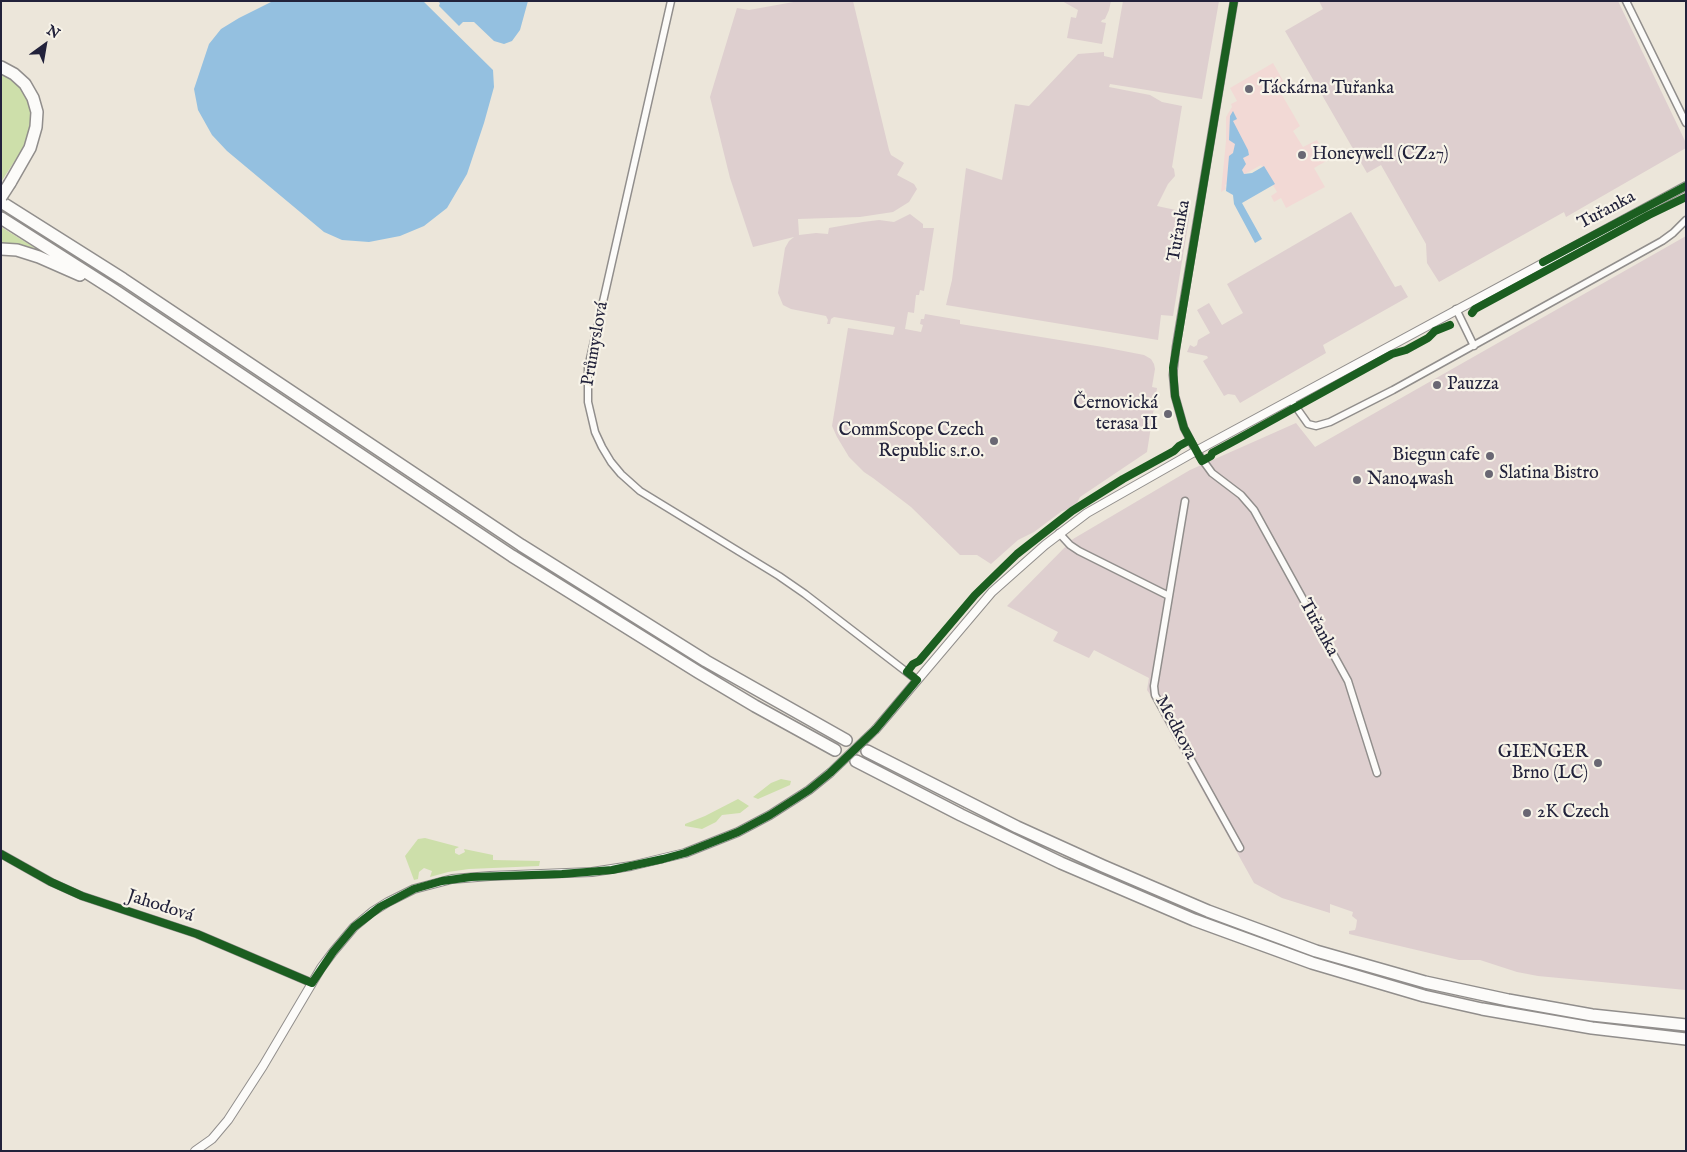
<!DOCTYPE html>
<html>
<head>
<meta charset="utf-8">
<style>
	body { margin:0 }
	#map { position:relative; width:1687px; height:1152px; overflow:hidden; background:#ece6da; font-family:"IM FELL English",serif }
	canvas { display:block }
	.frame { position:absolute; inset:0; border:2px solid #22223b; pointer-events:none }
	.north { position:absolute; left:20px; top:20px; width:50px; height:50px; -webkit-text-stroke:4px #f7f3e8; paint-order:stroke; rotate:32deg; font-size:14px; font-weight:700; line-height:20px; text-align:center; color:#22223b }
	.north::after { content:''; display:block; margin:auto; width:18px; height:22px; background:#22223b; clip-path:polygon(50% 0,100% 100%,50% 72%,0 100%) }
</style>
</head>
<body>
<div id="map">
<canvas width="1687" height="1152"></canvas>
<div class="frame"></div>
<div class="north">N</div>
</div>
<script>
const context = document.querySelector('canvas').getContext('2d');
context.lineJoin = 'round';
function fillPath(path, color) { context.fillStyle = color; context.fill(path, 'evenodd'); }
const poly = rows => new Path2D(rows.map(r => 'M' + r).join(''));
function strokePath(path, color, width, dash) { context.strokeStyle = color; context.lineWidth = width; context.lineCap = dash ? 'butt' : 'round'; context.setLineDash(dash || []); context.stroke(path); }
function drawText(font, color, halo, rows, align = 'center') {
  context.font = font + ' "IM FELL English",serif'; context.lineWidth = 4.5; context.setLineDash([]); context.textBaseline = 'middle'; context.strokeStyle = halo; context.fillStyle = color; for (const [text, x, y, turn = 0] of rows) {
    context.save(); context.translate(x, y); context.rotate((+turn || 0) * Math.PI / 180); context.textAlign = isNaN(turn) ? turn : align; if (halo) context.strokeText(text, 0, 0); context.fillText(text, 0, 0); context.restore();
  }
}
const built = poly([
	[1273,63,1285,84,1278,88,1300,126,1293,131,1303,147,1317,140,1328,160,1314,168,1325,187,1286,208,1281,198,1274,202,1271,196,1277,192,1261,165,1225,185,1226,189,1221,192,1226,141,1226,117,1232,107,1231,104,1237,101,1230,88]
]);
const industrial = poly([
	[799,1,853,1,889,150,891,155,904,163,897,175,914,184,917,189,909,202,893,212,860,217,798,219,799,235,816,233,828,234,829,228,863,222,879,220,894,222,910,214,923,224,923,228,934,228,924,291,920,290,919,295,916,295,914,313,908,312,905,329,921,332,923,325,920,324,921,319,924,319,925,314,960,320,960,324,1103,347,1144,355,1151,359,1154,364,1155,369,1152,387,1157,388,1147,452,1080,497,1076,505,1070,509,1062,511,1034,532,1018,540,991,564,977,555,960,555,911,507,873,478,864,472,849,457,837,437,832,426,848,328,893,335,895,327,834,317,831,319,830,324,827,324,828,320,826,316,791,309,783,305,778,293,785,248,789,241,794,237,753,247,730,178,710,97,737,8,749,10],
	[1062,1,1111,1,1109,10,1105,19,1102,20,1101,22,1106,23,1102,44,1067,38,1071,17,1076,18,1078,10],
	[1123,1,1219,1,1202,99,1110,84,1109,87,1150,95,1162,102,1182,106,1172,167,1174,169,1175,176,1168,184,1157,206,1190,213,1173,316,1161,315,1158,340,946,305,952,280,966,168,1002,180,1015,104,1029,106,1078,54,1104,52,1104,56,1113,58],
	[1319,1,1618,1,1686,143,1686,148,1566,217,1564,212,1439,282,1427,263,1426,244,1381,165,1367,173,1285,31,1323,9],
	[1351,212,1395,287,1401,285,1408,297,1323,345,1326,353,1240,403,1235,395,1228,394,1224,396,1203,361,1208,358,1207,356,1187,352,1190,345,1194,347,1197,345,1198,340,1210,333,1197,310,1209,303,1222,325,1243,313,1227,284],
	[1686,236,1686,990,1538,976,1517,972,1480,960,1459,960,1349,934,1349,931,1355,930,1356,927,1357,920,1352,916,1353,912,1330,904,1330,913,1282,898,1254,883,1161,716,1160,709,1147,690,1149,678,1094,650,1089,658,1053,641,1058,632,1007,606,1073,539,1190,470,1296,423,1315,447]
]);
const green = poly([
	[1,71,14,79,27,96,32,110,31,127,27,142,1,182],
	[1,227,48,256,21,245,11,243,1,243],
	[781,779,791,781,790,785,758,799,753,797,771,783],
	[738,799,749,806,740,813,722,815,716,822,702,829,685,826,685,824,705,816],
	[425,838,459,847,455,849,455,853,459,855,465,852,464,849,493,855,493,860,540,861,539,866,469,869,448,872,430,877,432,871,424,868,419,872,418,879,414,880,405,856,418,839]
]);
const water = poly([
	[273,1,423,1,493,70,494,87,484,123,467,174,447,208,424,226,400,236,369,242,342,240,324,232,227,151,212,135,198,110,194,89,209,44,221,29,239,18],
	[437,1,528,1,520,30,512,41,504,44,494,41,474,22,463,22,459,26,439,6,440,3],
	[1233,111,1237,119,1233,121,1248,150,1249,155,1243,158,1246,164,1242,170,1244,174,1252,173,1264,166,1275,184,1242,203,1262,239,1255,243,1234,204,1233,195,1226,191,1229,156,1233,153,1235,144,1229,140,1230,116]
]);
const minor = poly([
	[671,1,588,368,588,402,595,432,602,447,611,462,621,474,640,491,779,576,805,594,917,680],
	[1234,1,1176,347,1173,375,1175,396,1184,428,1196,451,1212,473,1241,495,1254,510,1348,681,1377,773],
	[1626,1,1686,123],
	[1456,309,1474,346],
	[1291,400,1308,424,1316,426,1330,422,1393,390,1662,241,1673,233,1686,220],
	[1185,501,1154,686,1155,695,1240,848],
	[1059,533,1070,545,1079,551,1169,596],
	[1,854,51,882,82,896,197,934,312,983]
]);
const tertiary = poly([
	[876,729,992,592,1045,545,1087,513,1196,451,1686,186],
	[195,1151,212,1139,228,1120,263,1066,321,968,333,952,354,927,372,912,388,902,414,889,452,879,490,876,592,872,631,866,685,853,738,832,770,815,809,790,830,773]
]);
const motorway = poly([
	[1,67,14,74,25,84,33,98,37,112,36,127,30,148,10,183],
	[1,202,123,279,521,545,706,661,846,740],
	[1,218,114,290,512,556,698,672,755,706,835,750],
	[1,249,17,250,39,257,80,275],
	[867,751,1017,827,1103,866,1208,911,1316,951,1425,982,1508,1000,1592,1015,1686,1025],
	[856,761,961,815,1061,863,1194,920,1312,963,1424,996,1482,1009,1592,1028,1686,1039]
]);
const tertiaryBridge = poly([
	[830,773,876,729]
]);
const motorwayBridge = poly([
	[1,197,10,183]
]);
const cycleway = poly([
	[1234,1,1173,368,1175,396,1184,428,1202,461,1211,456,1212,453,1238,439,1392,354,1406,350,1428,338,1435,331,1450,325],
	[1543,262,1686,186],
	[1472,313,1475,309,1649,215,1686,197],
	[1,854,51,882,82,896,197,934,312,983,333,952,354,927,380,907,414,889,442,881,471,877,562,874,612,870,663,859,685,853,738,832,770,815,809,790,830,773,876,729,917,680,907,672,913,664,919,661,975,595,1017,554,1072,511,1123,479,1174,451,1179,446,1190,440]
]);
const markers = [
	[1249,89,5,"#696773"],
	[1302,155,5,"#696773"],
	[1437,385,5,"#696773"],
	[1168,414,5,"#696773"],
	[994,441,5,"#696773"],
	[1490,456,5,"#696773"],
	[1489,474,5,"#696773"],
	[1357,480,5,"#696773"],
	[1598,763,5,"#696773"],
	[1527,813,5,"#696773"]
];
const poiNames = [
	["Táckárna Tuřanka",1259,89],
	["Honeywell (CZ27)",1312,155],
	["Pauzza",1447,385],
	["Černovická",1158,404,"right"],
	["terasa II",1158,425,"right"],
	["CommScope Czech",984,431,"right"],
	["Republic s.r.o.",984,452,"right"],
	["Biegun cafe",1480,456,"right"],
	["Slatina Bistro",1499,474],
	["Nano4wash",1367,480],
	["GIENGER",1588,753,"right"],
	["Brno (LC)",1588,774,"right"],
	["2K Czech",1537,813]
];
const streetNames = [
	["Tuřanka",1607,211,-28],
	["Tuřanka",1180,231,-80],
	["Průmyslová",596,344,-80],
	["Tuřanka",1318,628,61],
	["Medkova",1175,728,62],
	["Jahodová",160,907,18]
];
fillPath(built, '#f2d9d5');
fillPath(industrial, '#decfcf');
fillPath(green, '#cddfaa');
fillPath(water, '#94c0e0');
strokePath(minor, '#918e8c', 9);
strokePath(tertiary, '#918e8c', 10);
strokePath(motorway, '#918e8c', 14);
strokePath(minor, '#fcfbf9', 6);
strokePath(tertiary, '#fcfbf9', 8);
strokePath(motorway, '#fcfbf9', 11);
strokePath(tertiaryBridge, '#918e8c', 10, []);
strokePath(motorwayBridge, '#918e8c', 14, []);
strokePath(tertiaryBridge, '#fcfbf9', 8);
strokePath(motorwayBridge, '#fcfbf9', 11);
strokePath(cycleway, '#1b5e20', 8);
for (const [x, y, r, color] of markers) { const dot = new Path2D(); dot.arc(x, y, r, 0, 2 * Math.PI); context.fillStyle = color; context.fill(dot); strokePath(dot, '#f7f3e8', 2); }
drawText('18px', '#22223b', '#f7f3e8', poiNames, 'left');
drawText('18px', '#22223b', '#f7f3e8', streetNames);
</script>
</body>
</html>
